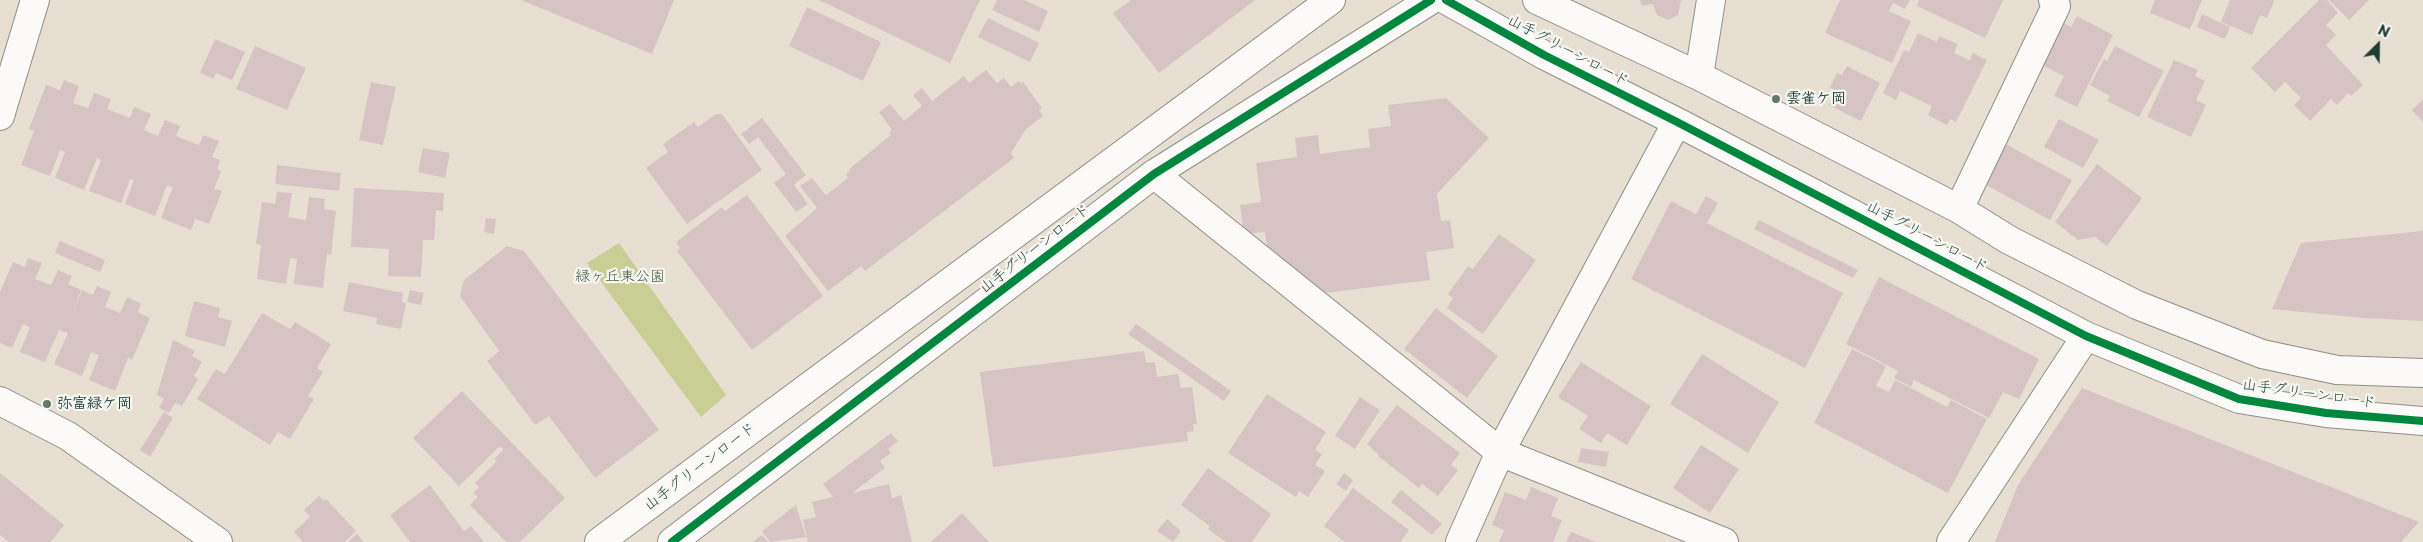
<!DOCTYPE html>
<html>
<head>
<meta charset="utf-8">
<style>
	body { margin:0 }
	#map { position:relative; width:2423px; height:542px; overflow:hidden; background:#e7dfd1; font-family:"Playpen Sans",sans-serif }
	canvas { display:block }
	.north { position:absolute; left:2353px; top:20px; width:50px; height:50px; -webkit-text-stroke:4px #f6f6f2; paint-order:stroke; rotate:23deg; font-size:14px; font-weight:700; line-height:20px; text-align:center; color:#1f3d34 }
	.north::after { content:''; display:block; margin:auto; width:18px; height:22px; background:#1f3d34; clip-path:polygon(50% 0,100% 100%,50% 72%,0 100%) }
</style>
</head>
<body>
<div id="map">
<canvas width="2423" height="542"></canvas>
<div class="north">N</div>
</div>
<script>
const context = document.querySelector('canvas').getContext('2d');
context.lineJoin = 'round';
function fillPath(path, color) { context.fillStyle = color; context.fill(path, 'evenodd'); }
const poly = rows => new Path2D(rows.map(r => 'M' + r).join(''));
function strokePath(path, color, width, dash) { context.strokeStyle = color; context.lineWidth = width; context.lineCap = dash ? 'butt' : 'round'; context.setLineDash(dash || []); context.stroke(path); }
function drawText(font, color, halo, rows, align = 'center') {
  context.font = font + ' "Playpen Sans","Klee One",sans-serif'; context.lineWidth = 4.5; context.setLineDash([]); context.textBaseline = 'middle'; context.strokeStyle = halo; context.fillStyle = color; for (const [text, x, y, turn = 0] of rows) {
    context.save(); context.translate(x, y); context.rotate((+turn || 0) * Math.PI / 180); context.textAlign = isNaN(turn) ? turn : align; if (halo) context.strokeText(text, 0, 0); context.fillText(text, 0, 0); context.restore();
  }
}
const green = poly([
	[619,243,726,395,701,417,587,263]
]);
const building = poly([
	[521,0,674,0,652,54],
	[819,0,980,0,950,63],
	[997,0,1024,0,1048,11,1039,32,992,10],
	[1131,0,1255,0,1159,73,1113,13],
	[1640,0,1681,0,1678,15,1668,20,1657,15,1653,4,1642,6],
	[1840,0,1910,0,1905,9,1893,3,1889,11,1911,21,1892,63,1825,33],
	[1919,0,2003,0,1985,38,1917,6],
	[2155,0,2202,0,2190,29,2150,13],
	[2230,0,2273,0,2274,1,2267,18,2260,15,2252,35,2221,22],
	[2319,0,2327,0,2338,13,2326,25,2336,35,2326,45,2363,85,2351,96,2348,93,2337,105,2331,99,2310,121,2294,105,2301,98,2285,82,2275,92,2251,68],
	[2329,0,2369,0,2349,20],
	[807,7,881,42,863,81,789,46],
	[2202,14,2230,27,2225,39,2197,27],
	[2077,16,2113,35,2077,107,2054,96,2064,76,2032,60,2052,17,2071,27],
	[988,18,1039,43,1030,62,978,37],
	[1918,33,1937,42,1939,36,1958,44,1954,53,1971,61,1970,59,1973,53,1987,60,1956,122,1950,119,1947,125,1928,115,1932,106,1900,91,1896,100,1883,93,1904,50,1909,52],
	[215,39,245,52,232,80,216,73,214,79,200,73],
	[255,46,306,68,287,110,236,89],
	[2115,46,2164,71,2139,117,2107,101,2110,96,2090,85,2104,59,2107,61],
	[2174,60,2198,70,2195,76,2205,81,2196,100,2206,105,2191,137,2147,117],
	[1847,66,1880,83,1861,121,1829,105,1835,91,1830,87,1837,73,1842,75],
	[986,70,997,83,1004,78,1011,87,1019,81,1021,84,1023,82,1042,108,1039,110,1043,116,1026,129,1011,153,1014,158,865,271,861,266,828,291,785,236,817,208,800,186,812,178,826,195,848,178,846,174,850,171,849,169,891,135,889,133,892,130,879,112,890,104,904,121,922,106,913,95,922,88,932,101,964,76,969,83],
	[64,80,79,86,73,103,88,108,94,93,111,99,107,109,130,118,134,107,151,114,144,130,158,136,165,120,180,126,176,136,199,145,203,135,219,141,212,157,220,160,217,169,221,171,214,189,222,191,209,224,195,219,191,230,161,218,173,187,167,185,155,216,125,204,134,180,130,179,121,203,89,191,101,160,97,158,84,190,55,178,65,152,60,150,50,176,21,165,34,131,29,129,46,85,60,90],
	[371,82,396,87,383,145,359,140],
	[1446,98,1489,138,1437,194,1441,221,1450,220,1454,248,1426,252,1430,280,1324,293,1268,255,1265,232,1244,234,1240,205,1261,202,1256,163,1297,157,1295,138,1318,135,1320,154,1370,147,1368,129,1391,126,1388,105],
	[2423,99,2423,122,2412,110],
	[716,114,722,114,762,170,687,224,646,168,668,152,663,144,694,122,698,127],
	[762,118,806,175,794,185,808,204,796,212,774,183,786,174,758,137,749,144,741,134],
	[2059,119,2099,140,2083,168,2044,147],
	[1998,140,2072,180,2050,220,1977,180],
	[423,148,450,153,445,178,418,172],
	[2097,164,2142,198,2107,246,2095,237,2078,240,2055,222],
	[277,165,341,173,339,191,275,184],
	[354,188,444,193,443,211,436,210,434,240,423,240,421,277,388,276,389,249,351,247],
	[277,192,292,193,288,217,306,220,309,197,325,199,324,209,336,211,331,255,327,254,323,288,294,284,297,259,290,258,286,284,257,279,261,245,256,244,262,202,275,204],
	[747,195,823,296,752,350,677,251,680,248,676,242,722,207,725,211],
	[1706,196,1718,203,1707,223,1843,293,1805,368,1631,279,1671,201,1696,214],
	[486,218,496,219,494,234,484,232],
	[1759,220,1858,270,1853,278,1754,229],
	[2423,231,2423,321,2363,318,2272,309,2301,243],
	[1499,234,1536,260,1483,334,1447,308,1453,298,1448,294,1468,266,1473,269],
	[60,241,105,260,100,272,55,253],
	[507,246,524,251,659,430,595,478,549,416,535,425,487,361,499,351,460,296,464,280],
	[28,258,42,263,35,279,51,285,58,270,72,276,68,284,81,290,72,314,82,290,93,295,97,286,111,292,105,307,120,313,127,297,141,304,138,312,150,318,132,360,128,358,115,391,89,380,99,355,91,352,82,376,54,364,68,333,64,332,59,330,45,362,20,352,30,327,23,324,12,348,0,343,0,292,13,262,25,267],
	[1879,277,2039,359,2019,399,2003,392,1989,418,1914,380,1911,387,1894,378,1898,371,1846,344],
	[349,282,403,293,402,302,406,303,401,329,376,324,377,318,343,311],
	[410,290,424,293,421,305,407,302],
	[194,301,220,308,218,317,232,321,225,347,185,336],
	[1436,308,1498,356,1467,398,1404,349],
	[262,313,290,329,295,322,331,344,317,368,323,372,308,396,314,399,290,439,278,432,270,445,197,399,216,369,225,374],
	[1136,324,1231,391,1224,401,1128,334],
	[173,340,195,351,192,356,202,362,194,376,198,379,182,406,175,403,169,413,159,408,164,399,157,395],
	[1852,349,1886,366,1876,386,1889,392,1895,380,1947,407,1951,400,1987,419,1948,493,1814,423],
	[1144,351,1146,363,1155,362,1157,377,1178,374,1181,388,1192,387,1197,424,1193,424,1194,431,1187,432,1188,441,993,467,980,372],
	[1702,354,1779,402,1748,453,1670,404],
	[1581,362,1651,406,1627,445,1607,433,1601,443,1579,429,1588,416,1558,397],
	[2082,388,2419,522,2401,542,1995,542,2018,485],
	[462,391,565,498,520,542,506,542,470,505,478,497,473,493,479,487,475,483,497,461,494,459,503,450,500,446,459,486,413,438],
	[1267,394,1326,432,1315,450,1322,454,1315,465,1325,471,1308,497,1299,491,1296,497,1228,453],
	[1360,397,1380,410,1355,449,1335,436],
	[1397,405,1460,453,1451,465,1458,470,1438,496,1422,484,1419,488,1378,456,1379,455,1367,444],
	[164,412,173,418,150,457,140,450],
	[891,433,898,441,888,449,891,453,880,461,885,468,852,493,889,484,892,498,901,495,912,542,808,542,803,520,816,517,812,502,833,497,823,484],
	[1701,445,1739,469,1710,513,1673,488],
	[1581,448,1609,452,1606,467,1578,462],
	[1208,468,1271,514,1252,542,1226,542,1208,529,1210,526,1181,505],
	[0,473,64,525,51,542,9,542,0,535],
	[1344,473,1353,480,1346,491,1336,484],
	[430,485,464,531,471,526,484,542,410,542,390,515],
	[1531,487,1558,498,1551,516,1562,520,1553,542,1499,542,1504,530,1492,525,1505,492,1526,500],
	[1353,488,1409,530,1400,542,1345,542,1324,526],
	[1401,490,1442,524,1432,535,1391,502],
	[319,496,324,501,326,499,356,531,345,542,303,542,294,532,310,517,304,510],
	[796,505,806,537,770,542,762,531],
	[962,513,989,542,931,542],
	[1167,519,1181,531,1173,542,1157,531],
	[1571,532,1596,542,1566,542],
	[357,534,364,542,348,542],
	[762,535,768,542,752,542]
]);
const minor = poly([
	[1446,0,1544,55,1677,122,2086,336,2239,399,2326,413,2423,421],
	[1537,0,1699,76,1959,209,2009,240,2137,305,2262,354,2337,370,2423,373],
	[1699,76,1711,0],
	[0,116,35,0],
	[1154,174,1500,452,1724,542],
	[1959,209,2056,6,2053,0],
	[0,401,68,436,218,542],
	[599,542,1331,0],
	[672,542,1154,174,1431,0],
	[1460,542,1500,452,1677,122],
	[1951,542,2086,336]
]);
const cycleway = poly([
	[1446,0,1544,55,1677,122,2086,336,2239,399,2326,413,2423,421],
	[672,542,1154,174,1431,0]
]);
const markers = [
	[1776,99,5,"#65766b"],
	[47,404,5,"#65766b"]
];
const streetNames = [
	["山手グリーンロード",1568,51,28],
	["山手グリーンロード",1927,237,28],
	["山手グリーンロード",1035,249,-38],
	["山手グリーンロード",2309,394,8],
	["山手グリーンロード",700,467,-37]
];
const poiNames = [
	["雲雀ケ岡",1786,99],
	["弥富緑ケ岡",57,404]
];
const parkNames = [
	["緑ヶ丘東公園",620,277]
];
fillPath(green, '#c9ce94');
fillPath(building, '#d6c4c5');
strokePath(minor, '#8e8f87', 30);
strokePath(minor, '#fbfaf8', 28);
strokePath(cycleway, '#00873e', 8);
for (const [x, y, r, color] of markers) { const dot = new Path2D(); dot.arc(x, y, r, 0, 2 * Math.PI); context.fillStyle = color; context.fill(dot); strokePath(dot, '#f6f6f2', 2); }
drawText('15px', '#1f3d34', '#f6f6f2', streetNames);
drawText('bold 15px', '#1f3d34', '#f6f6f2', poiNames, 'left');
drawText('15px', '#445e40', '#f6f6f2', parkNames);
</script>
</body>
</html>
